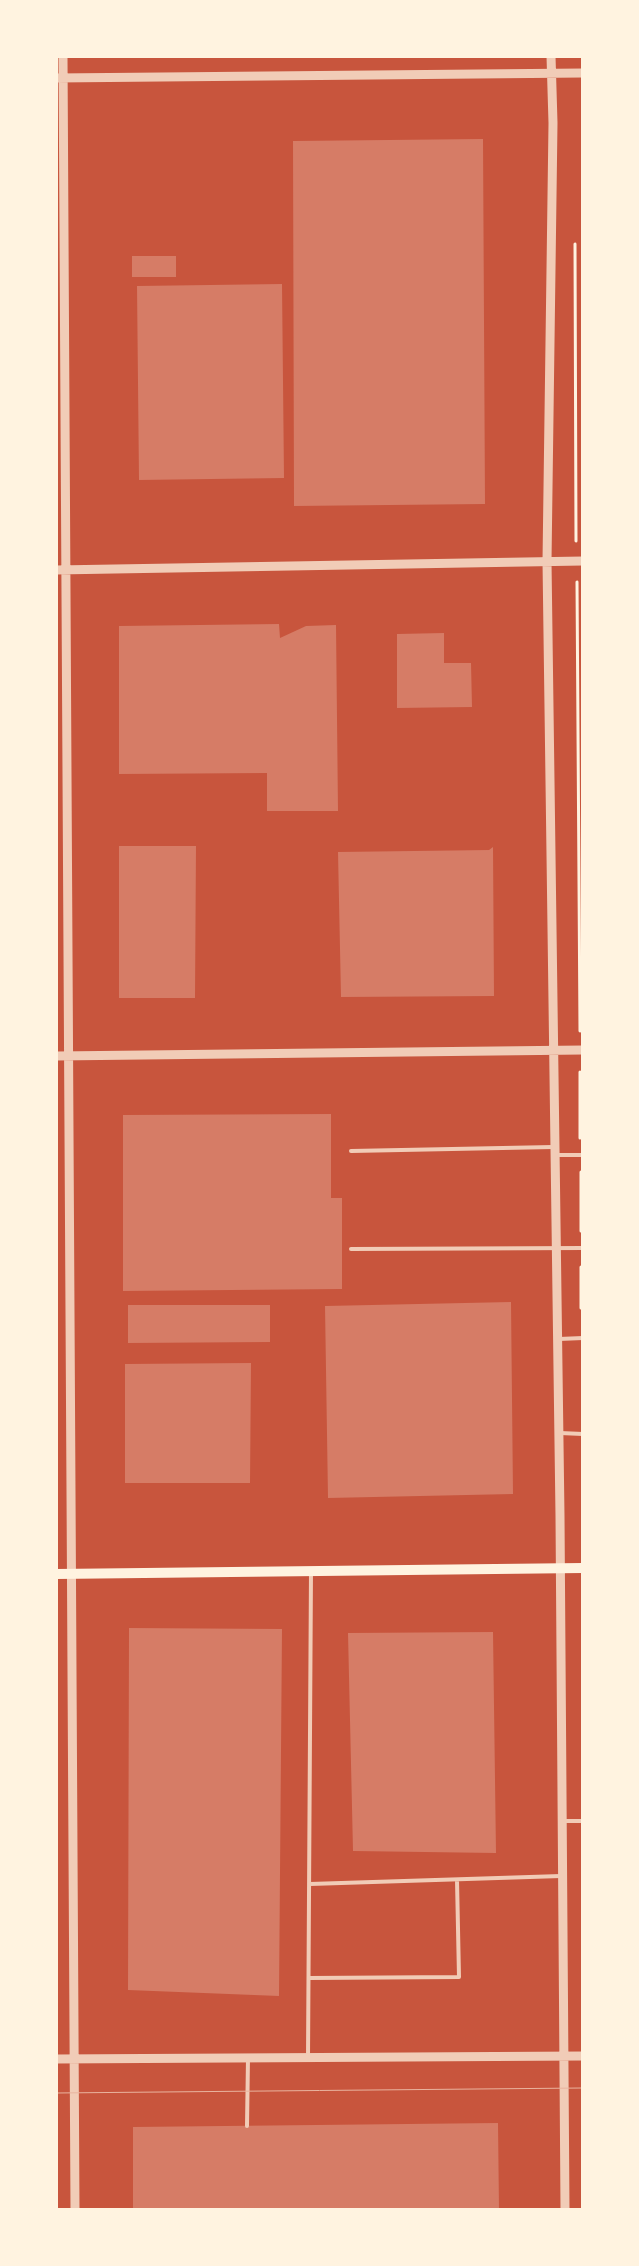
<!DOCTYPE html>
<html>
<head>
<meta charset="utf-8">
<style>
	body { margin:0 }
	#map { position:relative; width:639px; height:2266px; overflow:hidden; background:#c8553d; font-family:Poppins,sans-serif }
	canvas { display:block }
	.frame { position:absolute; inset:0; border:58px solid #fff3e0; pointer-events:none }
</style>
</head>
<body>
<div id="map">
<canvas width="639" height="2266"></canvas>
<div class="frame"></div>
</div>
<script>
const context = document.querySelector('canvas').getContext('2d');
context.lineJoin = 'round';
function fillPath(path, color) { context.fillStyle = color; context.fill(path, 'evenodd'); }
const poly = rows => new Path2D(rows.map(r => 'M' + r).join(''));
function strokePath(path, color, width, dash) { context.strokeStyle = color; context.lineWidth = width; context.lineCap = dash ? 'butt' : 'round'; context.setLineDash(dash || []); context.stroke(path); }
const building = poly([
	[483,139,485,504,294,506,293,141],
	[132,256,176,256,176,277,132,277],
	[282,284,284,478,139,480,137,286],
	[279,624,280,638,306,626,336,625,338,811,267,811,267,773,119,774,119,626],
	[444,633,444,663,471,663,472,707,397,708,397,634],
	[119,846,196,846,195,998,119,998],
	[493,847,494,996,341,997,338,852,489,850],
	[331,1114,331,1198,342,1198,342,1289,123,1291,123,1115],
	[511,1302,513,1494,328,1498,325,1306],
	[128,1305,270,1305,270,1342,128,1343],
	[251,1363,250,1483,125,1483,125,1364],
	[129,1628,282,1629,279,1996,128,1990],
	[493,1632,496,1853,353,1851,348,1633],
	[498,2123,499,2210,133,2210,133,2127]
]);
const path = poly([
	[575,244,576,541],
	[577,582,580,1031],
	[580,1072,580,1138],
	[581,1172,581,1231],
	[581,1308,581,1267]
]);
const service = poly([
	[351,1151,553,1147],
	[555,1155,583,1155],
	[351,1249,583,1248],
	[559,1339,583,1338],
	[560,1433,583,1434],
	[562,1821,583,1821],
	[310,1884,561,1876],
	[309,1978,459,1977,457,1880],
	[308,2057,311,1571],
	[247,2126,248,2058]
]);
const tertiary = poly([
	[63,56,75,2210],
	[551,56,553,123,547,561,560,1516,565,2210],
	[56,78,583,73],
	[56,570,583,561],
	[56,1056,583,1050],
	[56,2059,583,2056]
]);
const secondary = poly([
	[56,1574,583,1568]
]);
const tram = poly([
	[56,2093,583,2088]
]);
fillPath(building, '#d67c66');
strokePath(path, '#fff3e0', 3);
strokePath(service, '#f1ccb7', 4);
strokePath(tertiary, '#f1ccb7', 9);
strokePath(secondary, '#fff3e0', 10);
strokePath(tram, '#e9b49f', 1);
</script>
</body>
</html>
